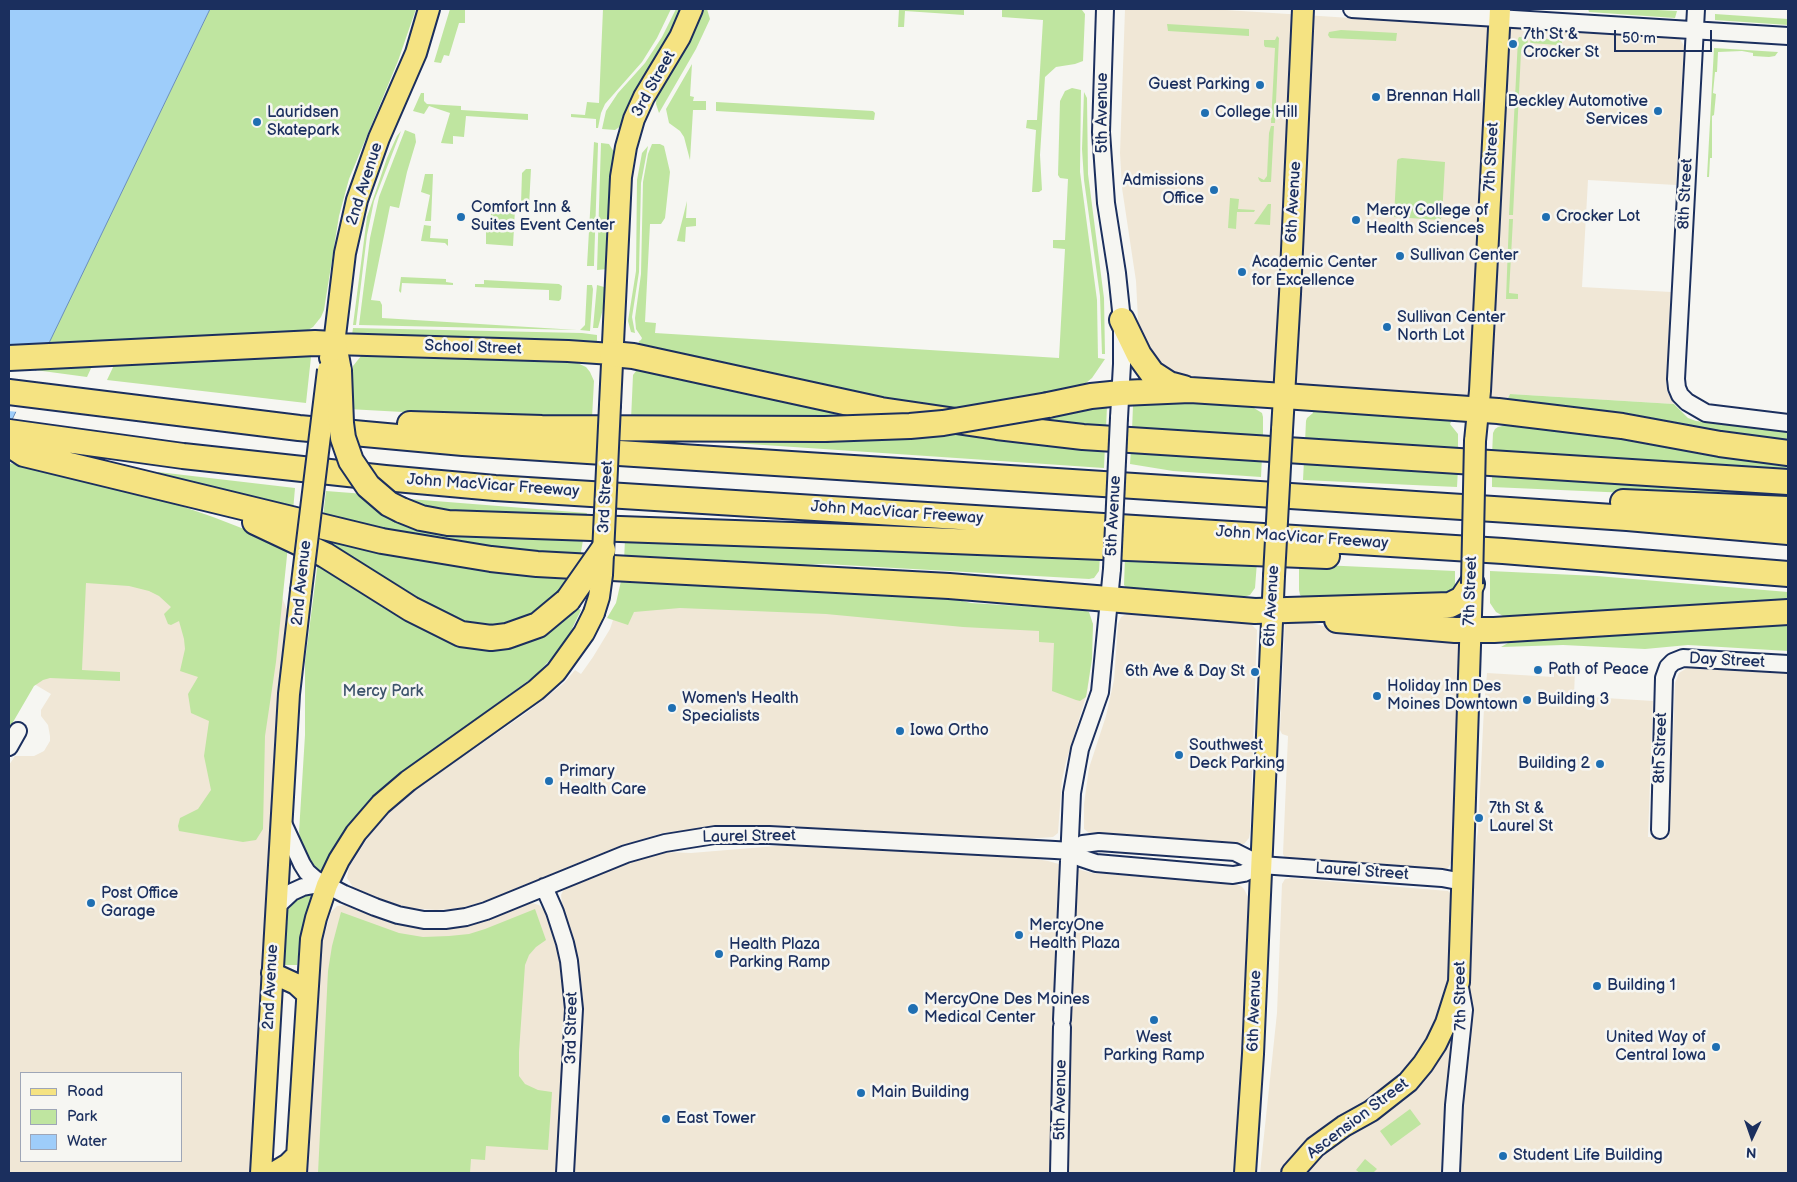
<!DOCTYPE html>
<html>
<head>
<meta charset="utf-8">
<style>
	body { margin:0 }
	#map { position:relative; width:1797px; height:1182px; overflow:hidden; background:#f6f6f2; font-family:"Balsamiq Sans",sans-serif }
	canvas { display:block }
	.frame { position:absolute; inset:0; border:10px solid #1b2f5e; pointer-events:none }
	.legend { position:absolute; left:20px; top:1072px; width:162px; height:90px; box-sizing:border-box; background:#f6f6f2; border:1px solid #9ea6b7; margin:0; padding:6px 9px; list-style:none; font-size:15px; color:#1b2f5e }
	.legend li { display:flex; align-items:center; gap:10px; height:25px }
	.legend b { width:25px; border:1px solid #9ea6b7 }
	.north { position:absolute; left:1727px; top:1112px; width:50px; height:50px; -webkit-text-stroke:4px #f6f6f2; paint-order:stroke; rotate:183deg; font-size:14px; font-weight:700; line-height:20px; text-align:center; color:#1b2f5e }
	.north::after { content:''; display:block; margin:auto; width:18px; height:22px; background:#1b2f5e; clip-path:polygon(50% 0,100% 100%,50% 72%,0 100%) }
	.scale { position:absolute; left:1614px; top:30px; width:98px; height:22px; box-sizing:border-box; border:2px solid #1b2f5e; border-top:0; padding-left:6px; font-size:15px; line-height:18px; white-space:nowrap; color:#1b2f5e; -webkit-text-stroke:4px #f6f6f2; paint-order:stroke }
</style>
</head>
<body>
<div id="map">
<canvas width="1797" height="1182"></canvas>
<div class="frame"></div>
<ul class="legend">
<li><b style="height:6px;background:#f5e382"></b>Road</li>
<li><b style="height:14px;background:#bfe5a0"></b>Park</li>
<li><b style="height:14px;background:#9ecdfa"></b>Water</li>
</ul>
<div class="north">N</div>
<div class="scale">50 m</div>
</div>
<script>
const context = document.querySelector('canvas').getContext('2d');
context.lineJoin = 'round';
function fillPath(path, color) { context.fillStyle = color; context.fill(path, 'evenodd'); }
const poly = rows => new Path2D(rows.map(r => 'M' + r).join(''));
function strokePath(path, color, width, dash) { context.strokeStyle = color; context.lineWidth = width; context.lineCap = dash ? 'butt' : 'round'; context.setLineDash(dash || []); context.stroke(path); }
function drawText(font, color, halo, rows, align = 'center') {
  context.font = font + ' "Balsamiq Sans",sans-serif'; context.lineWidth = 5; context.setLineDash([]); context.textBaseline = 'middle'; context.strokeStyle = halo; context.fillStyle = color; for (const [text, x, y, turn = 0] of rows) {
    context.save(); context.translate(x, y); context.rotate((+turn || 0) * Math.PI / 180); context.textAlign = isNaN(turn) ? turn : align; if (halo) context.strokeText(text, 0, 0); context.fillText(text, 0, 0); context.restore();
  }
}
const built = poly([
	[1125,9,1210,9,1680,39,1684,46,1676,185,1588,180,1582,287,1671,292,1667,384,1667,391,1674,404,1510,394,1508,398,1462,400,1172,379,1139,339,1136,281,1122,188,1120,153],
	[106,526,282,597,287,610,276,718,251,1173,9,1173,9,765,15,756,34,756,44,751,50,741,50,736,48,725,41,716,41,710,51,694,19,675],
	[21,1073,181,1073,181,1161,21,1161],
	[619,602,1017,616,1093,623,1089,680,1087,693,1066,762,1062,780,1058,833,1053,837,1025,839,787,826,727,825,663,833,622,845,485,901,461,908,436,910,411,908,386,901,353,887,347,878,349,867,373,830,388,814,419,787,529,711,564,683,575,670,581,674,593,657,610,629],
	[1128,613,1247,622,1251,624,1257,630,1250,832,1249,838,1244,844,1237,845,1093,834,1089,833,1084,829,1084,804,1089,768,1106,716,1114,680,1118,624,1121,617],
	[1298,619,1334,629,1459,639,1451,863,1447,870,1285,858,1283,854,1288,736,1282,734,1280,730,1285,621],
	[1691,667,1788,673,1788,1173,1461,1173,1476,844,1478,831,1484,707,1487,673,1554,677,1554,668,1575,670,1574,696,1653,701,1648,837,1669,838,1675,683,1679,673,1687,668],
	[788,845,1023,857,1048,861,1092,873,1236,884,1241,886,1244,889,1248,897,1237,1173,574,1173,580,1086,583,1000,575,946,562,903,561,895,563,891,566,887,625,864,667,852,691,853],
	[1291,878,1448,891,1450,893,1451,898,1448,973,1446,989,1433,1034,1405,1075,1283,1173,1260,1173,1277,1013,1282,884,1285,879],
	[532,903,539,905,544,910,552,930,560,961,564,993,564,1025,556,1173,308,1173,319,965,323,940,331,912,337,906,345,905,396,924,411,927,443,929,475,924],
	[1459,1015,1443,1124,1441,1173,1303,1173,1313,1161,1341,1137]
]);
const green = poly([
	[210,9,416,9,398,61,349,179,339,216,324,310,321,317,313,327,301,334,46,348],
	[450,9,465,9,465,23,459,23,449,56,444,55,441,63,434,62],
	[603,9,671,9,657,38,642,62,605,104,601,113,598,128,596,128,596,119,571,117,571,114,585,115,587,102,599,103],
	[676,9,682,9,668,37,635,93,621,126,615,130,602,129,606,111,618,93,645,63,662,37],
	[703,9,707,9,710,19,696,49,659,113,656,104,657,93,693,32],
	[899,9,964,9,964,15,905,11,904,27,898,27],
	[1002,9,1082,10,1085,14,1083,61,1075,64,1056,67,1045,77,1040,155,1042,190,1039,192,1032,192,1036,130,1026,128,1027,120,1037,120,1043,20,1002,17],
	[1588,9,1637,9,1677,11,1675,18,1589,12],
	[1715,14,1788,19,1788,25,1715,20],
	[1167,24,1249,29,1249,36,1168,31],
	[1341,30,1397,33,1396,41,1330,38,1328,35,1329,32],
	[1277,36,1279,38,1275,123,1271,123,1275,48,1265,47,1264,45,1264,40,1275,40],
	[1519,37,1528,38,1527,52,1521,52,1513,215,1509,215,1518,39],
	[1531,38,1562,40,1561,54,1558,51,1558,45,1530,43],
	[1714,48,1778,52,1775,56,1769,57,1753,56,1753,53,1742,51,1718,52,1717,72,1715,72,1713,93,1716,94,1714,115,1712,116,1712,158,1710,158,1709,177,1707,177],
	[692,64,690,96,694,97,693,101,706,101,706,110,693,110,690,160,684,137,680,131,669,123,666,109],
	[1072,88,1081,90,1080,172,1097,300,1098,358,1105,359,1092,378,1081,387,955,412,868,398,638,345,639,341,641,340,642,338,636,329,635,318,641,274,643,182,648,154,652,144,660,144,664,146,670,172,665,218,661,224,650,224,645,322,656,323,655,333,1059,358,1065,249,1053,248,1053,240,1065,240,1068,179,1060,178,1058,175,1060,101,1065,91],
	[1084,92,1087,98,1088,174,1104,298,1105,354,1102,354,1100,296,1084,180,1082,149],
	[421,93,424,93,424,101,427,104,461,106,461,110,528,114,528,120,466,116,464,137,453,136,453,144,441,143,450,113,429,106,424,114,413,111],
	[716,102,873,111,875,113,874,120,716,111],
	[1271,126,1274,126,1271,182,1261,182,1259,180,1258,177,1264,180,1267,176,1269,133],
	[405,130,415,134,416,142,407,172,399,208,390,206,371,300,380,301,382,305,382,318,577,330,359,325,370,238,379,197],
	[401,131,374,201,367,235,356,325,353,325,367,217,387,158,397,136],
	[594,142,598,143,598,145,594,264,594,266,587,266],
	[601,143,609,144,614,152,611,171,608,265,607,269,597,270],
	[648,146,641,183,639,272,632,317,635,333,631,332,628,321,636,271,637,180,642,153],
	[1402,158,1445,162,1442,217,1440,220,1394,217,1397,161,1398,159],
	[526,169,531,169,529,206,497,205,497,203,521,204,522,173],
	[425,174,433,174,431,221,425,221,430,195,421,192],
	[1230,198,1239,199,1238,209,1255,210,1254,212,1237,212,1236,229,1228,228],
	[687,201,686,218,696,218,696,226,686,227,685,242,677,241],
	[1268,204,1271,204,1270,225,1254,224],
	[497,208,515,209,513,246,486,244,486,226,490,226,491,213,497,213],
	[1509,219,1513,219,1509,293,1518,294,1518,299,1506,299],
	[424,225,431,226,430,238,448,239,448,246,445,243,421,241],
	[401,277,446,279,446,282,453,283,453,285,402,283,401,293,399,291],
	[484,280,559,284,562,286,561,299,559,301,549,300,549,290,475,287,475,284,484,284],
	[587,285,592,285,593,289,590,331,580,330,585,325],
	[597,285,604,287,607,293,598,328,593,328],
	[353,328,582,333,597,335,597,342,595,343,352,335],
	[306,353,311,357,306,403,107,380,115,363],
	[370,354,571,360,586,367,590,372,594,381,592,418,494,417,348,409,353,366,361,356],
	[93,364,87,377,35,370,37,366],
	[641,369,840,411,839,418,631,420,633,375,636,371],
	[1510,394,1674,404,1688,418,1696,421,1788,432,1788,443,1730,436,1651,418,1519,402,1508,398],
	[1136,399,1254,403,1254,408,1262,413,1263,417,1263,440,1132,431,1133,405],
	[1102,401,1107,406,1106,429,1016,420],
	[1312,408,1452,420,1450,424,1458,434,1458,451,1305,442,1306,421,1307,418,1313,413],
	[1506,425,1788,461,1788,473,1492,455,1493,433,1495,429,1498,427],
	[953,430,1105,445,1104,468,646,437],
	[1131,449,1262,457,1261,477,1173,471,1130,464],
	[1304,460,1458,469,1457,487,1303,480],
	[9,463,43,470,161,499,213,517,288,546,276,662,265,736,263,829,256,840,243,842,179,831,178,826,180,818,198,809,211,790,204,756,209,721,191,713,188,694,198,677,180,671,185,649,184,639,179,621,171,625,168,624,164,614,171,607,159,596,149,591,129,586,86,583,82,670,120,672,120,681,50,678,43,680,34,686,9,729],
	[1492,471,1788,490,1788,500,1492,487],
	[158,472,295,488,293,511,158,476],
	[326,491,365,494,422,530,432,533,445,535,583,540,580,558,529,553,419,538,323,517],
	[397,498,587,513,586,518,434,512],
	[625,539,1100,556,1099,571,1094,578,1089,579,825,564,757,567,624,561],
	[330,542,365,550,452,565,523,575,572,578,547,610,500,628,457,623,326,547],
	[1125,557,1257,562,1255,588,1250,595,1240,598,1128,590,1124,585],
	[318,561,466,643,574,606,581,610,570,633,559,650,536,675,403,772,373,799,335,847,322,873,317,874,301,845,299,832,305,735,305,662],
	[1299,564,1455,571,1455,591,1452,596,1306,599,1300,595,1299,590],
	[1490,571,1597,576,1788,592,1788,604,1503,616,1496,612,1490,603],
	[621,581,950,598,971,603,1083,610,1089,612,1093,624,1092,659,1086,697,1080,701,1076,700,1052,691,1054,643,1039,642,1039,631,963,627,826,614,680,608,634,612,628,625,607,618,616,603],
	[1788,622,1788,651,1688,645,1645,649,1563,645,1501,647,1520,636],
	[311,893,311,897,300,940,297,965,284,965,288,910,298,897],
	[535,909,546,940,536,947,529,955,525,965,519,1052,519,1076,525,1084,538,1090,552,1092,548,1150,486,1146,485,1160,471,1159,470,1173,318,1173,328,971,332,946,341,912,399,933,423,937,449,936,469,934,485,929],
	[1410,1109,1421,1124,1391,1146,1380,1131],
	[1365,1159,1377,1169,1373,1173,1360,1173,1356,1170]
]);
const water = poly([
	[9,9,210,9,9,426,9,9]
]);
const pier = poly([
	[9,350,19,368,38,371,18,412,9,411]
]);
const minor = poly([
	[1105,9,1101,132,1106,203,1117,273,1122,320,1122,364,1119,418],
	[1352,9,1788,36],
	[1696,9,1676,379,1677,388,1680,395,1687,402,1706,413,1788,423],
	[9,747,18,731],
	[282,821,302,864,307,872,315,879,344,894,375,907,398,915,424,920,445,920,466,917,486,911,626,854,665,843,715,835,769,835,1055,850,1071,851,1081,858,1096,863,1233,875,1244,873,1261,865],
	[1660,830,1664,678,1668,667,1673,662,1683,658,1788,664],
	[1071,851,1083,844,1099,842,1235,852,1261,865,1442,878,1463,882],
	[544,887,555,912,565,943,569,961,574,1009,565,1173],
	[276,907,292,892,303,887,314,885,327,885],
	[1062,1020,1072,793,1080,749,1100,692,1112,569],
	[1059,1173,1062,1027],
	[1451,1173,1454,1105,1464,1010,1459,982]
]);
const major = poly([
	[334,344,568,351,612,354],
	[330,358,334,344,345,253,357,200,379,138,416,53,429,9],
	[610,405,621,177,626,147,634,119,644,97,680,37,692,9],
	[1282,430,1290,294,1303,9],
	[1475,441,1480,391,1500,9],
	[272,973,296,984,307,994],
	[261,1173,289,694,301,591],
	[273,1173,288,1164,297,1155],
	[296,1173,311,939,316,918,327,885,339,860,356,833,381,804,408,781,536,690,556,672,584,633,594,613],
	[1245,1173,1253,1054,1274,576],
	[1292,1173,1315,1147,1344,1126,1371,1111,1408,1082,1423,1064,1436,1044,1446,1023,1459,982,1472,584]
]);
const highway = poly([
	[1122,320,1139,355,1152,373,1169,384,1184,388],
	[612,354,633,356,881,410,997,427,1083,437,1788,482],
	[9,358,315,343,334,344,339,371],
	[9,392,299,428,463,443,1509,510,1627,518,1788,532],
	[1048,405,1091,396,1121,393,1190,390,1284,396,1498,411,1622,426,1720,444,1788,453],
	[410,424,542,428,825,429],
	[9,432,183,456,385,478,495,488,1503,551,1788,574],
	[9,444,24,454,382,541,491,559,537,564,949,586,1255,611,1450,605,1462,599,1472,584],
	[1623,502,1788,509],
	[401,510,421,518,448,523,878,538,1327,556],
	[255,522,325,555,411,609,461,634,491,638,507,636,538,625,568,600],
	[1337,620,1455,630,1494,630,1788,612]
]);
const minorBridge = poly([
	[1112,569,1119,418]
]);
const majorBridge = poly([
	[1274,576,1282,430],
	[1472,584,1475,441],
	[301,591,328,370],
	[594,613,599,597,602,575,610,405]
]);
const highwayBridge = poly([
	[339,371,341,423,343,438,351,461,368,486,389,504,401,510],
	[825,429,910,426,943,423,1048,405],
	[568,600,603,550]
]);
const markers = [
	[1513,44,5,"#1f6fb2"],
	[1260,85,5,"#1f6fb2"],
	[1376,97,5,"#1f6fb2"],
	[1658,111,5,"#1f6fb2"],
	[1205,113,5,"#1f6fb2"],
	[257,122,5,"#1f6fb2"],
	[1214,190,5,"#1f6fb2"],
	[461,217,5,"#1f6fb2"],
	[1546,217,5,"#1f6fb2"],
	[1356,220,5,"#1f6fb2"],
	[1400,256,5,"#1f6fb2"],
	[1242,272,5,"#1f6fb2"],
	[1387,327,5,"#1f6fb2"],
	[1538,670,5,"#1f6fb2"],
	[1255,672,5,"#1f6fb2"],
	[1377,696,5,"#1f6fb2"],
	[1527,700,5,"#1f6fb2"],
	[672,708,5,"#1f6fb2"],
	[900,731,5,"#1f6fb2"],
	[1179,755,5,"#1f6fb2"],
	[1600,764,5,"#1f6fb2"],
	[549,781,5,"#1f6fb2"],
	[1479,818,5,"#1f6fb2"],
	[91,903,5,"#1f6fb2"],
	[1019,935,5,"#1f6fb2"],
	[719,954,5,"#1f6fb2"],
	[1597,986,5,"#1f6fb2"],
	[913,1009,6,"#1f6fb2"],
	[1154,1020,5,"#1f6fb2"],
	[1716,1047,5,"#1f6fb2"],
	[861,1093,5,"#1f6fb2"],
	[666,1119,5,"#1f6fb2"],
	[1503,1156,5,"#1f6fb2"]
];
const poiNames = [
	["7th St &",1523,35],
	["Crocker St",1523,53],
	["Guest Parking",1250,85,"right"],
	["Brennan Hall",1386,97],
	["Beckley Automotive",1648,102,"right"],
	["Services",1648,120,"right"],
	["Lauridsen",267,113],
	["Skatepark",267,131],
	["College Hill",1215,113],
	["Admissions",1204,181,"right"],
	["Office",1204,199,"right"],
	["Comfort Inn &",471,208],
	["Suites Event Center",471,226],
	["Mercy College of",1366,211],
	["Health Sciences",1366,229],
	["Crocker Lot",1556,217],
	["Sullivan Center",1410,256],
	["Academic Center",1252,263],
	["for Excellence",1252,281],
	["Sullivan Center",1397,318],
	["North Lot",1397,336],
	["Path of Peace",1548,670],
	["6th Ave & Day St",1245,672,"right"],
	["Holiday Inn Des",1387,687],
	["Moines Downtown",1387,705],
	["Women's Health",682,699],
	["Specialists",682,717],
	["Building 3",1537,700],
	["Iowa Ortho",910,731],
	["Southwest",1189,746],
	["Deck Parking",1189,764],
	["Building 2",1590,764,"right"],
	["Primary",559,772],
	["Health Care",559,790],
	["7th St &",1489,809],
	["Laurel St",1489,827],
	["Post Office",101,894],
	["Garage",101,912],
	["MercyOne",1029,926],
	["Health Plaza",1029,944],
	["Health Plaza",729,945],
	["Parking Ramp",729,963],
	["Building 1",1607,986],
	["MercyOne Des Moines",924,1000],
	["Medical Center",924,1018],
	["West",1154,1038,"center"],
	["Parking Ramp",1154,1056,"center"],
	["United Way of",1706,1038,"right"],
	["Central Iowa",1706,1056,"right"],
	["Main Building",871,1093],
	["East Tower",676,1119],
	["Student Life Building",1513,1156]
];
const streetNames = [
	["3rd Street",654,84,-61],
	["5th Avenue",1103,113,-90],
	["7th Street",1492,157,-87],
	["2nd Avenue",365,184,-72],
	["8th Street",1686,194,-87],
	["6th Avenue",1294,202,-87],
	["School Street",473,348,2],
	["John MacVicar Freeway",493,486,4],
	["3rd Street",606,497,-87],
	["John MacVicar Freeway",897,513,4],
	["5th Avenue",1114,516,-87],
	["John MacVicar Freeway",1302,538,4],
	["2nd Avenue",302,583,-84],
	["7th Street",1471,591,-88],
	["6th Avenue",1272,606,-87],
	["Day Street",1727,661,3],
	["8th Street",1661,748,-88],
	["Laurel Street",749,837,-1],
	["Laurel Street",1362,872,4],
	["2nd Avenue",271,987,-87],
	["7th Street",1461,996,-91],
	["6th Avenue",1255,1011,-88],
	["3rd Street",572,1028,-89],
	["5th Avenue",1061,1100,-89],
	["Ascension Street",1358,1119,-37]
];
const parkNames = [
	["Mercy Park",383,692]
];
fillPath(built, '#f0e7d6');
fillPath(green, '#bfe5a0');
fillPath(water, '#9ecdfa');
strokePath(water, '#6a8ebc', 1);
fillPath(pier, '#f6f6f2');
strokePath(minor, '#1b2f5e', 20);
strokePath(major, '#1b2f5e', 24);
strokePath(highway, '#1b2f5e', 28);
strokePath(minor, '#f6f6f2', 16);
strokePath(major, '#f5e382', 20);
strokePath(highway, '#f5e382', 24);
strokePath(minorBridge, '#1b2f5e', 20, []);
strokePath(majorBridge, '#1b2f5e', 24, []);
strokePath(highwayBridge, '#1b2f5e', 28, []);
strokePath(minorBridge, '#f6f6f2', 16);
strokePath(majorBridge, '#f5e382', 20);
strokePath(highwayBridge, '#f5e382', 24);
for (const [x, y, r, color] of markers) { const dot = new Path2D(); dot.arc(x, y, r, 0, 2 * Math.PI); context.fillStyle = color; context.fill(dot); strokePath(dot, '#f6f6f2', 2); }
drawText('16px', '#1b2f5e', '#f6f6f2', poiNames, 'left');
drawText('16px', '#1b2f5e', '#f6f6f2', streetNames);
drawText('16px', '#3c536b', '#f6f6f2', parkNames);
</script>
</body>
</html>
